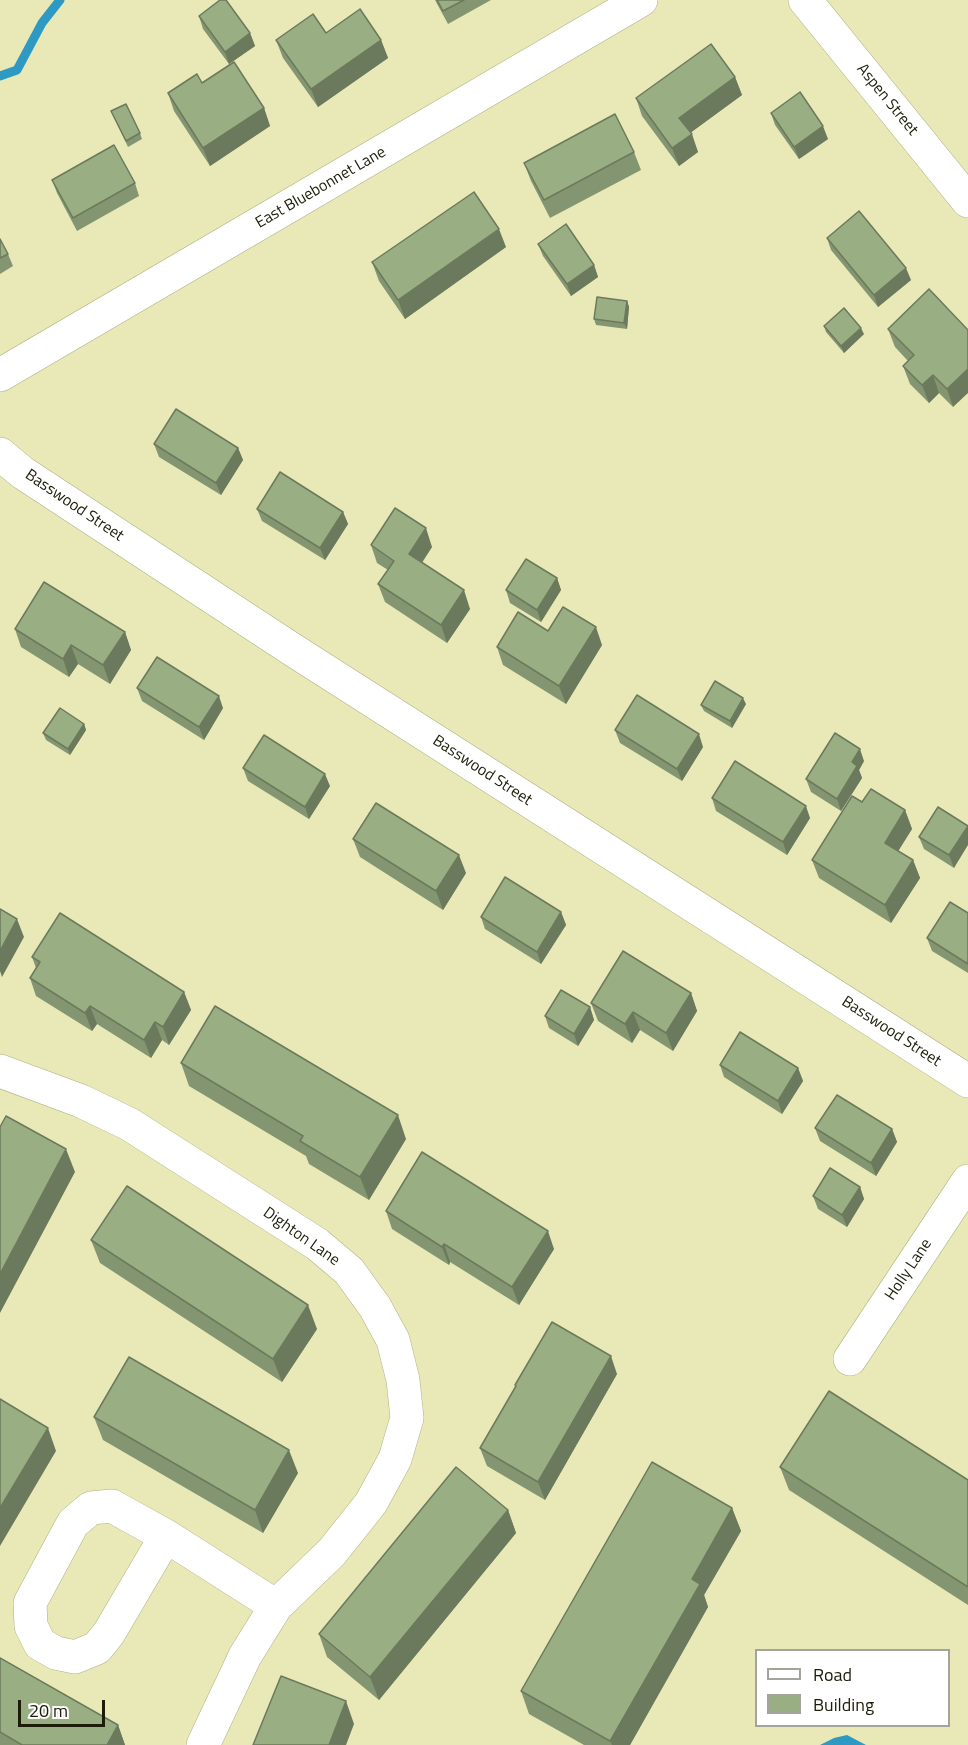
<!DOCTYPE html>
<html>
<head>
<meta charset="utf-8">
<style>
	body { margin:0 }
	#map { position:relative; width:968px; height:1745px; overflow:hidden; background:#e8e9b7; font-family:"Titillium Web",sans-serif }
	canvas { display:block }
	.legend { position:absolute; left:755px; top:1649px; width:195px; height:78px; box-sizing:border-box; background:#fff; border:2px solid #a4a49d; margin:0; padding:8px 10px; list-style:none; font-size:18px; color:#1c1c09 }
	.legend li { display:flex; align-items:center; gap:12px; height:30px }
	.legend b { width:30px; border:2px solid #a4a49d }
	.scale { position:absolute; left:18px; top:1700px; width:87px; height:27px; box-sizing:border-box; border:3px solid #1c1c09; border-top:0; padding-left:8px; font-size:18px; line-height:21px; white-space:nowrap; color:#1c1c09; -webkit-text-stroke:4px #fff; paint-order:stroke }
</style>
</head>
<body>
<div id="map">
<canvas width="968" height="1745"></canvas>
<ul class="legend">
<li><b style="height:8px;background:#fff"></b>Road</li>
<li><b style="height:16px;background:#99af83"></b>Building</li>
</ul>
<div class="scale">20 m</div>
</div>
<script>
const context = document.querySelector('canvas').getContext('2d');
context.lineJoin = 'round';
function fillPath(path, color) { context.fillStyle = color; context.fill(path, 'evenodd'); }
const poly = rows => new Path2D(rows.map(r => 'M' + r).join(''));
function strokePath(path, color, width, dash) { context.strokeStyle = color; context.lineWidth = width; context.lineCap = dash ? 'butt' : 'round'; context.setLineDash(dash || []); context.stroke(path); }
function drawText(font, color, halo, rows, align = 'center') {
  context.font = font + ' "Titillium Web",sans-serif'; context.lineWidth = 4.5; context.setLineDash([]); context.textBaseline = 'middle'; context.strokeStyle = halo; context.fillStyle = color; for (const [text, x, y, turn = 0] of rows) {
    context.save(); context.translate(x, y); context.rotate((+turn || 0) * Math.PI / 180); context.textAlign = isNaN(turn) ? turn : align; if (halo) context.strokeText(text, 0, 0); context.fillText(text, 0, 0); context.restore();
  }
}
const water = poly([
	[847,1735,866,1745,820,1745,834,1738]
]);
const stream = poly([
	[0,76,17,70,42,23,60,0]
]);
const minor = poly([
	[805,0,968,201],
	[0,375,641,0],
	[0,454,23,473,293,650,968,1081],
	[0,1071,81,1101,129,1124,317,1244,349,1271,375,1307,393,1340,403,1380,407,1418,395,1459,371,1503,332,1552,276,1606,245,1656,203,1745],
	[850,1359,968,1181],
	[166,1536,109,1633,97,1648,75,1657,56,1653,40,1644,31,1626,30,1603,73,1523,91,1508,112,1506,166,1536,276,1606]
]);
const wall = poly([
	[435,0,491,0,448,24],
	[199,16,250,33,255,46,229,64,203,29],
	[326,33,381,40,388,58,318,107,283,58,276,40],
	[735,77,742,95,690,133,698,152,679,166,642,116,636,98],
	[202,83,264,108,270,126,210,166,174,111,168,93],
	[111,111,140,133,142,139,128,147],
	[771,113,828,139,799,159,775,125],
	[634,152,641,170,550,218,531,181,524,163],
	[52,180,135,183,139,196,77,231,57,193],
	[827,238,911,280,878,307,831,250],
	[0,239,8,254,13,266,0,274],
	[538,244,594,265,598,277,571,296,543,256],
	[506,247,405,319,379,281,372,262],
	[929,289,953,407,939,393,929,403,910,384,903,366,908,361,895,347,888,329],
	[627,301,629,307,627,329,596,325,594,319],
	[824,326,864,334,844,353,826,332],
	[154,444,238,448,243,460,221,495,159,457],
	[257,509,343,512,348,524,325,560,262,521],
	[371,545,432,547,422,563,470,609,447,643,385,602,378,584,388,570,377,563],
	[557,578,561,590,541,622,510,603,506,590],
	[15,629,125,632,131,650,110,684,78,664,69,677,21,647],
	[548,631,602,645,566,704,503,665,497,647],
	[137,688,223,708,204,740,142,701],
	[746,704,732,728,704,711,701,705],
	[84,724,86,730,70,755,46,740,43,733],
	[615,730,703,747,682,781,620,743],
	[864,761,859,770,862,778,841,811,811,792,806,779],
	[243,768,330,786,309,819,248,781],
	[712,798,810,818,787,855,716,811],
	[862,802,905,810,912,829,898,851,913,860,920,878,891,923,819,878,812,860],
	[968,826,954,868,924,849,919,837],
	[353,839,466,873,443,910,360,857],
	[561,912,566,925,541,964,485,929,481,917],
	[968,913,968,973,932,951,927,938],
	[32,957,184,992,191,1010,169,1045,162,1040,151,1058,97,1024,92,1031,36,996,30,978,36,968],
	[691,993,697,1011,673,1051,640,1030,632,1043,598,1021,591,1003],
	[590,1007,594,1020,578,1046,549,1028,545,1016],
	[181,1063,406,1139,369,1200,309,1164,306,1156,189,1086],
	[720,1065,798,1068,803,1081,782,1114,724,1077],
	[815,1128,892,1129,897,1142,876,1176,820,1141],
	[860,1187,864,1199,847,1227,818,1209,813,1196],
	[386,1211,554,1249,519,1305,450,1262,449,1265,392,1229],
	[91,1240,317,1329,282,1382,100,1263],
	[617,1374,545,1500,487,1466,480,1448,516,1388,515,1385],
	[94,1417,298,1473,263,1533,103,1440],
	[780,1467,968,1480,968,1605,789,1490],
	[732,1508,741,1531,704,1595,708,1607,630,1745,584,1745,529,1714,521,1691],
	[508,1510,516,1533,379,1700,327,1657,319,1634],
	[0,1658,118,1725,125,1745,0,1745]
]);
const shadedWall = poly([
	[250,33,255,46,229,64,225,52],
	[381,40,388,58,318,107,311,89],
	[735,77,742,95,686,136,679,118],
	[264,108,270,126,210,166,203,148],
	[823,126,828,139,799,159,794,147],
	[692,134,698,152,679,166,672,148],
	[499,229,506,247,405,319,398,300],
	[594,265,598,277,571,296,567,284],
	[906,268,911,280,878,307,874,295],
	[627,301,629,307,627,329,624,323],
	[861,328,864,334,844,353,841,346],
	[968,369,968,393,953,407,947,389],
	[933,375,939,393,929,403,922,385],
	[238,448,243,460,221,495,216,483],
	[343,512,348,524,325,560,320,548],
	[426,528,432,547,415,572,409,554],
	[557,578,561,590,541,622,537,610],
	[464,590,470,609,447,643,441,625],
	[596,627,602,645,566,704,559,686],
	[125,632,131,650,110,684,103,665],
	[71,645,78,664,69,677,63,659],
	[219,696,223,708,204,740,199,727],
	[743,698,746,704,732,728,730,721],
	[84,724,86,730,70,755,68,749],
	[699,734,703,747,682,781,677,769],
	[860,749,864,761,859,770,862,778,841,811,837,799,852,762],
	[325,774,330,786,309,819,305,807],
	[806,806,810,818,787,855,783,842],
	[905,810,912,829,892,861,885,843],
	[968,826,968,845,954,868,949,855],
	[459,855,466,873,443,910,436,891],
	[913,860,920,878,891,923,885,905],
	[561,912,566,925,541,964,537,952],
	[17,919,24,937,2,977,0,971,0,951],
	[184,992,191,1010,169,1045,163,1027],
	[691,993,697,1011,673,1051,666,1033],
	[90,1006,97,1024,92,1031,85,1013],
	[590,1007,594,1020,578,1046,574,1034],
	[633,1012,640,1030,632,1043,625,1024],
	[155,1022,162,1040,151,1058,144,1040],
	[798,1068,803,1081,782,1114,778,1101],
	[398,1115,406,1139,369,1200,360,1177],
	[892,1129,897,1142,876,1176,871,1163],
	[66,1149,75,1172,0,1313,0,1274],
	[860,1187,864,1199,847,1227,842,1215],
	[548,1231,554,1249,519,1305,512,1287],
	[444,1244,450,1262,449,1265,442,1247],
	[308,1305,317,1329,282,1382,273,1359],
	[611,1356,617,1374,545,1500,538,1482],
	[48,1428,56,1451,0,1546,0,1508],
	[289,1450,298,1473,263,1533,255,1510],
	[732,1508,741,1531,704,1595,708,1607,630,1745,612,1745,610,1741,692,1579],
	[508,1510,516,1533,379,1700,370,1677],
	[346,1701,354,1724,346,1745,329,1745],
	[118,1725,125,1745,107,1745]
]);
const building = poly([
	[220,0,226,0,250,33,225,52,199,16,220,0],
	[437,0,464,0,443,11,437,0],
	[360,9,381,40,311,89,276,40,313,14,326,33,360,9],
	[711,44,735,77,679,118,692,134,672,148,636,98,711,44],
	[234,62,264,108,203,148,168,93,197,74,202,83,234,62],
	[800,92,823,126,794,147,771,113,800,92],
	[126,104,140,133,126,141,111,111,126,104],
	[615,114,634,152,544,200,524,163,615,114],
	[114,145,135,183,73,218,52,180,114,145],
	[474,192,499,229,398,300,372,262,474,192],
	[859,211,906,268,874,295,827,238,859,211],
	[566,224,594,265,567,284,538,244,566,224],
	[0,239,8,254,0,258,0,239],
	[929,289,968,330,968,369,947,389,933,375,922,385,903,366,914,355,888,329,929,289],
	[597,297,627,301,624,323,594,319,597,297],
	[844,308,861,328,841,346,824,326,844,308],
	[176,409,238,448,216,483,154,444,176,409],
	[280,472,343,512,320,548,257,509,280,472],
	[395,508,426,528,409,554,464,590,441,625,378,584,394,561,371,545,395,508],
	[526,559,557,578,537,610,506,590,526,559],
	[44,582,125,632,103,665,71,645,63,659,15,629,44,582],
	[563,607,596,627,559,686,497,647,518,612,548,631,563,607],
	[157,657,219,696,199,727,137,688,157,657],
	[715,681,743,698,730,721,701,705,715,681],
	[637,695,699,734,677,769,615,730,637,695],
	[60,708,84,724,68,749,43,733,60,708],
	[835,733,860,749,852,762,857,766,837,799,806,779,835,733],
	[264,735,325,774,305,807,243,768,264,735],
	[735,761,806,806,783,842,712,798,735,761],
	[871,789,905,810,885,843,913,860,885,905,812,860,852,796,862,802,871,789],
	[376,803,459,855,436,891,353,839,376,803],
	[938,807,968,826,949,855,919,837,938,807],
	[505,877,561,912,537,952,481,917,505,877],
	[950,902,968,913,968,964,927,938,950,902],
	[0,909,17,919,0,951,0,909],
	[60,913,184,992,163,1027,155,1022,144,1040,90,1006,85,1013,30,978,40,962,32,957,60,913],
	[623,951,691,993,666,1033,633,1012,625,1024,591,1003,623,951],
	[561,990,590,1007,574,1034,545,1016,561,990],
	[215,1006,398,1115,360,1177,300,1141,303,1136,181,1063,215,1006],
	[740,1032,798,1068,778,1101,720,1065,740,1032],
	[837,1095,892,1129,871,1163,815,1128,837,1095],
	[6,1116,66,1149,0,1274,0,1127,6,1116],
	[422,1152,548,1231,512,1287,444,1244,442,1247,386,1211,422,1152],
	[830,1168,860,1187,842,1215,813,1196,830,1168],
	[127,1186,308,1305,273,1359,91,1240,127,1186],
	[552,1322,611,1356,538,1482,480,1448,516,1386,515,1385,552,1322],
	[129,1357,289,1450,255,1510,94,1417,129,1357],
	[829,1391,968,1480,968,1587,780,1467,829,1391],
	[0,1399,48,1428,0,1508,0,1399],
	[652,1462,732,1508,692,1579,700,1584,610,1741,521,1691,652,1462],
	[456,1467,508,1510,370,1677,319,1634,456,1467],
	[0,1658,118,1725,107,1745,22,1745,0,1732,0,1658],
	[281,1676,346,1701,329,1745,253,1745,281,1676]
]);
const streetNames = [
	["Aspen Street",887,100,51],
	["East Bluebonnet Lane",321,188,-30],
	["Basswood Street",74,506,34],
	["Basswood Street",482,771,33],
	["Basswood Street",891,1032,33],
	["Dighton Lane",301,1237,35],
	["Holly Lane",909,1270,-56]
];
fillPath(water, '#2e99c3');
strokePath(stream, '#2e99c3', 9);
strokePath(minor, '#afb080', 34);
strokePath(minor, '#fff', 33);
fillPath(wall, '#849671');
fillPath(shadedWall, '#6b7a5c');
fillPath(building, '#99af83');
strokePath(building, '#6b7a5c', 1.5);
drawText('16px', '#1c1c09', '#fff', streetNames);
</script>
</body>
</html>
